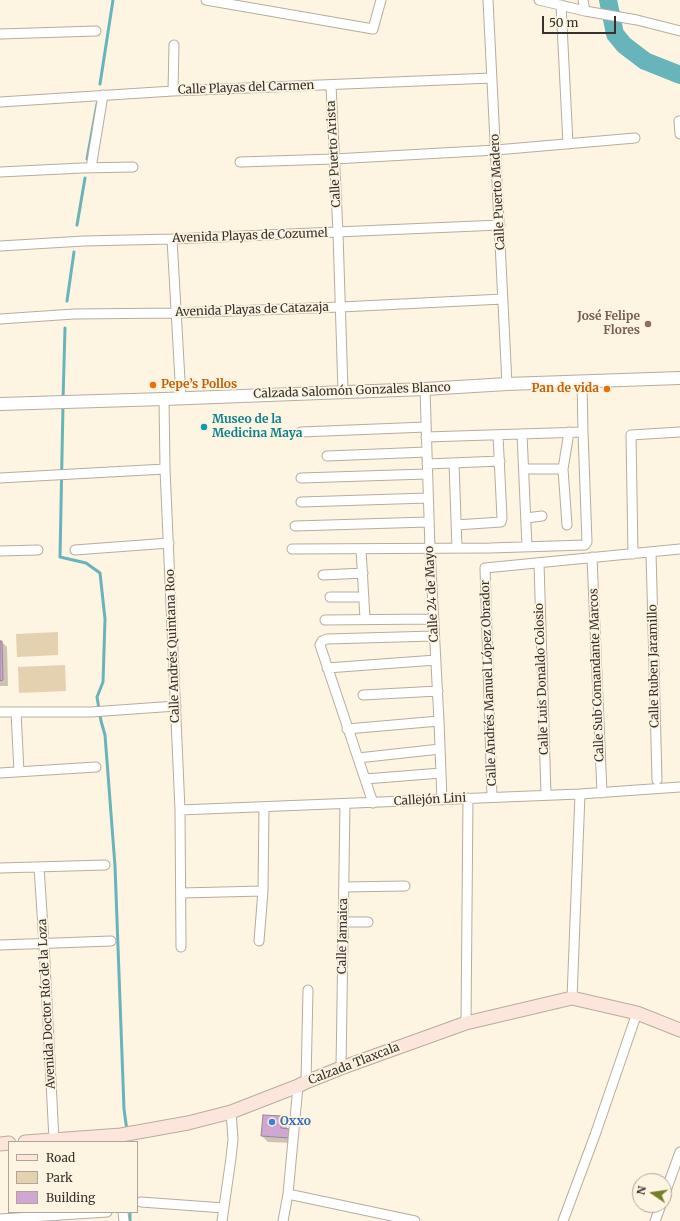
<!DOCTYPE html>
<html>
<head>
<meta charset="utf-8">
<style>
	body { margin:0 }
	#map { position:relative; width:680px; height:1221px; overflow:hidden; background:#fef4e2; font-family:Merriweather,serif }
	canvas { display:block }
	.legend { position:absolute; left:8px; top:1141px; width:130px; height:72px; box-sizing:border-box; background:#fef4e2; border:1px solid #aea699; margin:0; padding:5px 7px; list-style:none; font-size:12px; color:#36322b }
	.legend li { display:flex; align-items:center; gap:8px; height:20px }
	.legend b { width:20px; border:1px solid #aea699 }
	.north { position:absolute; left:632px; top:1173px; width:40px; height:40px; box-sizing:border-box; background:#fef4e2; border:1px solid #aea699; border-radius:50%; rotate:283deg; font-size:11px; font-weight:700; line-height:16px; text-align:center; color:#36322b }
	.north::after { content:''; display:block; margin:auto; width:14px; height:18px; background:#747e29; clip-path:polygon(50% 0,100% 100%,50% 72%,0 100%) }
	.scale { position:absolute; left:542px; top:16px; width:74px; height:18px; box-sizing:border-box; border:2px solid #36322b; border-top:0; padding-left:5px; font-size:12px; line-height:14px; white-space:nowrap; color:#36322b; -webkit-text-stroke:3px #fef4e2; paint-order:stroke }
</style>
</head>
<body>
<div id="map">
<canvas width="680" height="1221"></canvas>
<ul class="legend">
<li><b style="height:5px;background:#fce6dc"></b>Road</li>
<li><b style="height:11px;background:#e4d1b0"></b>Park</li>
<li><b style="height:11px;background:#d0a6d2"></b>Building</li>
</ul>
<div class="north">N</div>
<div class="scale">50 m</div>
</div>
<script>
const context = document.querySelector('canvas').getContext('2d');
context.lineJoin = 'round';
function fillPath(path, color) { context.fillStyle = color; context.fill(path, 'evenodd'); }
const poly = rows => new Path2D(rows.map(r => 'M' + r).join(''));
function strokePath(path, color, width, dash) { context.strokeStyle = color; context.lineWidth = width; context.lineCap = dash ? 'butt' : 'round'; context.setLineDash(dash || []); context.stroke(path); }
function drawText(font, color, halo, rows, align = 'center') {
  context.font = font + ' Merriweather,serif'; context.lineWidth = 3.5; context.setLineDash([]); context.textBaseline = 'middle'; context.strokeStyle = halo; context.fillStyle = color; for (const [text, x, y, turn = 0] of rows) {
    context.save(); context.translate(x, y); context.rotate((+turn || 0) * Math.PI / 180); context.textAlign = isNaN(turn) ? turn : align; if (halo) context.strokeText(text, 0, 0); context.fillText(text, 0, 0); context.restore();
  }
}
const green = poly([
	[58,632,58,655,17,657,16,634],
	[65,665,66,691,19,693,18,667]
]);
const shadow = poly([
	[0,642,2,642,7,647,8,686,0,686],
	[282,1117,287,1123,287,1130,295,1143,268,1142,262,1136]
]);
const stream = poly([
	[100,84,113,0],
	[87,159,97,104],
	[77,225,85,178],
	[67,301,74,252],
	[63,400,65,328],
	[63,405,60,557,86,563,100,573,105,619,103,682,97,697,101,721,105,735,115,866,124,1109,127,1131],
	[130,1212,130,1221]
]);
const river = poly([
	[608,0,615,34,624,45,645,61,680,75]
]);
const building = poly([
	[0,641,2,641,3,680,0,681,0,641],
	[263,1115,282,1116,281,1128,290,1129,289,1138,261,1136,263,1115]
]);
const minor = poly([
	[206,0,373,29,381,0],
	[488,0,507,384],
	[539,0,585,11,637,20,680,31],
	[583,0,585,11],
	[561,5,568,144],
	[0,34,96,31],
	[331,85,338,233,343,391],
	[173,91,174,45],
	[0,102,173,91,492,78],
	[679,121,680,134],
	[240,162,334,159,496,150,635,138],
	[91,168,103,95],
	[0,172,82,168,133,167],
	[172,239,181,398],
	[0,246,84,241,172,239,500,225],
	[0,319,74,314,176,313,341,307,503,299],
	[425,389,430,549,439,721,442,800],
	[164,399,165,469,180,810,181,947],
	[301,432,426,427],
	[522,434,527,547],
	[426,437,583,432],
	[327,456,427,452],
	[454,463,457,548],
	[427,464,500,461],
	[524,469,563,469],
	[0,478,165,469],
	[301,478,427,474],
	[301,502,428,498],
	[526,518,542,516],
	[456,525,501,522,502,518,498,435],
	[567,525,563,469,569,432],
	[295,526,428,522],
	[292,549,490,548,585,545,587,542,583,432,582,382],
	[361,549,365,619],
	[75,550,169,543],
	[0,551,38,550],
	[651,552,657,780],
	[633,554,631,435,680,432],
	[592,557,602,793],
	[539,563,546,795],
	[323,575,363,573],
	[330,597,364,597],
	[325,620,434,619],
	[327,668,436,660],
	[363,695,438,691],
	[0,712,91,712,176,706],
	[16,712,19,772],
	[347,729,439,721],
	[358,758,440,749],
	[0,773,96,767],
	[365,779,441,773],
	[492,797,485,568,680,549],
	[373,803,320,645,322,641,327,639,434,636],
	[180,810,580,794,680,787],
	[39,867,44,944,54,1140],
	[0,868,105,865],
	[344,887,405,886],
	[181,893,263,891],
	[343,922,368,922],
	[259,941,263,891,264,807],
	[0,945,111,941],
	[572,998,580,794],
	[466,1023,468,798],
	[341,1068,345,804],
	[306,1082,308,990],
	[288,1194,415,1221],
	[664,1196,680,1152],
	[141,1202,224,1208],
	[123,1212,124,1221],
	[0,1219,107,1212],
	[222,1221,231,1158,233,1139,231,1112],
	[283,1221,288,1194,298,1086],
	[563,1221,595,1135,637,1013],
	[655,1221,661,1205]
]);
const tertiary = poly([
	[0,404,164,399,425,389,507,384,680,378]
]);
const secondary = poly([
	[25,1142,121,1135,188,1123,231,1112,298,1086,306,1082,341,1068,466,1023,572,998,637,1013,680,1030],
	[0,1144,9,1143]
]);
const markers = [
	[648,324,4,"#8d6e63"],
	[153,385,4,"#e8710a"],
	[607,389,4,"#e8710a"],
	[204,427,4,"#0f9aa8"],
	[272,1122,4,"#3f7fe0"]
];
const streetNames = [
	["Calle Playas del Carmen",246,88,-2],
	["Calle Puerto Arista",334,154,-93],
	["Calle Puerto Madero",498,192,-93],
	["Avenida Playas de Cozumel",250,236,-2],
	["Avenida Playas de Catazaja",252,310,-2],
	["Calzada Salomón Gonzales Blanco",352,391,-2],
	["Calle 24 de Mayo",432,594,-93],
	["Calle Andrés Quintana Roo",173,646,-92],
	["Calle Ruben Jaramillo",654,666,-91],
	["Calle Sub Comandante Marcos",597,675,-92],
	["Calle Luis Donaldo Colosio",542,679,-92],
	["Calle Andrés Manuel López Obrador",489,683,-92],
	["Callejón Lini",430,800,-3],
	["Calle Jamaica",343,936,-89],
	["Avenida Doctor Río de la Loza",47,1004,-93],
	["Calzada Tlaxcala",354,1064,-21]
];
const educationNames = [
	["José Felipe",640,317],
	["Flores",640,331]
];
const foodNames = [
	["Pepe’s Pollos",161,385],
	["Pan de vida",599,389,"right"]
];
const cultureNames = [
	["Museo de la",212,420],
	["Medicina Maya",212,434]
];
const shopNames = [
	["Oxxo",280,1122]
];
fillPath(green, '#e4d1b0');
fillPath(shadow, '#0003');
strokePath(stream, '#67b4bb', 3);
strokePath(river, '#67b4bb', 18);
fillPath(building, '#d0a6d2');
strokePath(building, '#958795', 1);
strokePath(minor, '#b6ad9d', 11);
strokePath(tertiary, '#b6ad9d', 14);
strokePath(secondary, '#b6ad9d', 15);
strokePath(minor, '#fff', 9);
strokePath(tertiary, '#fff', 12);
strokePath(secondary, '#fce6dc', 13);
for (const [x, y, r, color] of markers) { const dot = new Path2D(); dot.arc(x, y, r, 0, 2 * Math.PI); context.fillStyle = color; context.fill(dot); strokePath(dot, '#fef4e2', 1.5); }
drawText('12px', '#36322b', '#fef4e2', streetNames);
drawText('bold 12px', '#785e54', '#fef4e2', educationNames, 'right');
drawText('bold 12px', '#c56008', '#fef4e2', foodNames, 'left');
drawText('bold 12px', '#0d838f', '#fef4e2', cultureNames, 'left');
drawText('bold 12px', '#366cbe', '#fef4e2', shopNames, 'left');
</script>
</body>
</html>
